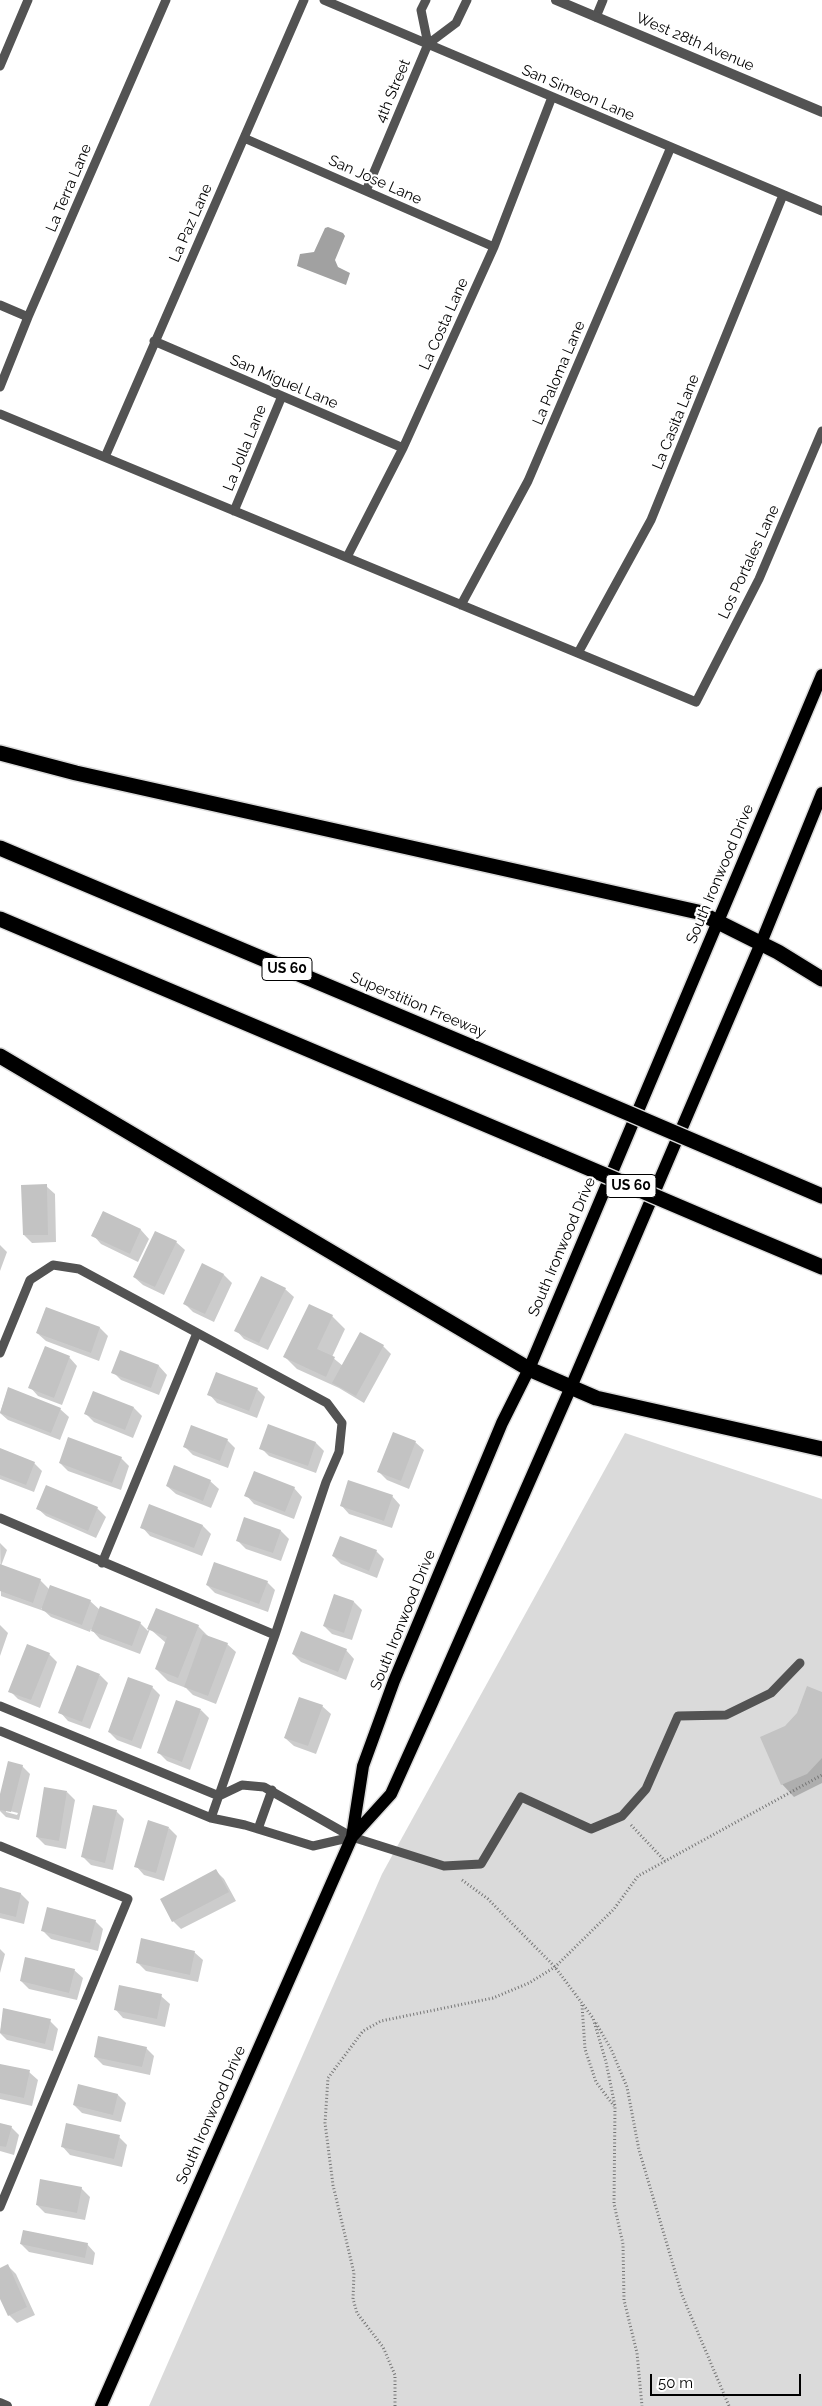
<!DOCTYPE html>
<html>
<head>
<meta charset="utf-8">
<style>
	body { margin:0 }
	#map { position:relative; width:822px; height:2406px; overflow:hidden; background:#fff; font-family:Raleway,sans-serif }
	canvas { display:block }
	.scale { position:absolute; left:650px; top:2374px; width:151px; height:22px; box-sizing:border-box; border:2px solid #000; border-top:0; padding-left:6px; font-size:15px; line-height:18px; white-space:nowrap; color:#000; -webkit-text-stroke:4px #fff; paint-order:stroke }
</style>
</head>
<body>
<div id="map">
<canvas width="822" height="2406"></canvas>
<div class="scale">50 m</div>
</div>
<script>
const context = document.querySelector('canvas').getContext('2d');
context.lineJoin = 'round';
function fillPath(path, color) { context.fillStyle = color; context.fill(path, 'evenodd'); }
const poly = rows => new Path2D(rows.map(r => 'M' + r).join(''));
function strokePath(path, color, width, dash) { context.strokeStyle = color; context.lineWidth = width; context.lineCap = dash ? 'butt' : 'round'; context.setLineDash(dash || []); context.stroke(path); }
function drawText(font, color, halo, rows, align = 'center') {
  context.font = font + ' Raleway,sans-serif'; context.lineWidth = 4.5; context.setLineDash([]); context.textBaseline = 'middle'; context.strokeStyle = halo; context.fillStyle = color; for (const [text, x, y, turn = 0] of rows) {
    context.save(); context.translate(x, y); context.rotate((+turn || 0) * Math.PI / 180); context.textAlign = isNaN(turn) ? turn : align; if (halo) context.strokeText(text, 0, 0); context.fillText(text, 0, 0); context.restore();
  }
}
const green = poly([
	[625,1433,822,1499,822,2406,149,2406,382,1874]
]);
const water = poly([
	[328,227,343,233,345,236,335,260,338,267,350,273,346,285,297,266,300,254,314,252,325,228]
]);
const shadow = poly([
	[46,1186,55,1194,56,1242,32,1243,24,1235],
	[103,1212,141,1230,149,1239,138,1262,101,1244,93,1235],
	[176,1242,185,1250,164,1295,143,1285,134,1277],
	[0,1245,7,1252,0,1271],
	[203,1265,224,1275,232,1283,214,1322,193,1312,185,1304],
	[262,1277,285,1289,294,1297,268,1350,244,1339,236,1330],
	[309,1306,332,1316,345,1329,332,1357,343,1366,383,1346,391,1354,364,1403,339,1388,297,1369,285,1357],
	[46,1308,100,1328,108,1336,99,1361,46,1341,37,1333],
	[121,1351,159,1366,167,1375,159,1395,121,1380,113,1372],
	[69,1357,77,1366,62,1405,38,1396,30,1387],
	[8,1389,60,1409,69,1417,60,1440,8,1420,0,1413],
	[257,1389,265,1397,257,1418,217,1403,209,1394],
	[134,1408,142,1416,133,1438,94,1422,86,1414],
	[227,1440,235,1448,228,1468,193,1455,184,1446],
	[415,1442,424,1450,409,1489,387,1480,379,1472],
	[316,1443,324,1451,316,1473,269,1456,261,1448],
	[0,1449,34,1463,42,1471,34,1492,0,1479],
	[121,1458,129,1466,121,1490,68,1471,60,1463],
	[210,1481,219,1489,211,1508,176,1494,167,1486],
	[294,1488,302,1497,294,1519,254,1504,246,1495],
	[392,1496,400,1505,392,1528,349,1514,341,1505],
	[37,1508,97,1508,106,1517,96,1538,46,1516],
	[203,1526,211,1534,202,1556,150,1536,142,1527],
	[281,1531,289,1539,281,1561,246,1549,237,1540],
	[0,1543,7,1550,1,1566,40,1580,50,1590,90,1601,100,1610,140,1623,148,1631,156,1610,198,1626,209,1637,227,1644,236,1652,216,1704,193,1695,186,1688,168,1681,156,1669,166,1643,150,1629,140,1654,100,1639,91,1629,90,1632,51,1617,41,1608,41,1610,1,1596],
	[376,1551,384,1559,377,1578,341,1564,333,1556],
	[267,1582,275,1590,268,1612,215,1593,207,1585],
	[334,1595,354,1602,362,1610,352,1640,332,1634,324,1626],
	[0,1625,8,1633,0,1656],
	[346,1650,354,1659,346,1680,301,1662,293,1654],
	[49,1654,57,1662,40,1708,18,1699,10,1691],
	[100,1675,108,1683,90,1729,68,1721,60,1712],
	[152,1687,160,1695,141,1749,117,1740,109,1732],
	[822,1693,822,1783,794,1797,782,1784,786,1727],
	[322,1706,331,1714,316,1754,294,1746,285,1738],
	[201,1710,209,1718,190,1770,167,1761,159,1753],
	[22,1766,30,1774,19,1820,6,1817,0,1811,0,1799],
	[6,1810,18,1813,17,1815,6,1812],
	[67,1792,75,1800,66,1849,45,1845,37,1837],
	[116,1811,124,1819,113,1870,91,1865,83,1857],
	[169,1828,177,1836,164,1881,144,1875,136,1866],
	[216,1871,224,1879,236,1901,181,1929,173,1921],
	[0,1889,21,1894,29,1902,24,1924,0,1918],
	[95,1921,103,1929,98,1951,51,1939,43,1931],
	[0,1949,5,1954,0,1973],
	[194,1952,203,1960,198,1982,146,1971,137,1962],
	[74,1970,83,1978,77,2000,29,1989,21,1981],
	[161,1996,170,2004,165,2027,123,2018,115,2009],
	[4,2009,50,2021,58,2029,53,2051,7,2040,0,2033],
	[146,2048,154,2056,150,2075,103,2065,95,2057],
	[0,2065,29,2072,38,2080,32,2106,0,2099],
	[79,2086,118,2095,126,2103,121,2122,82,2113,74,2105],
	[0,2124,11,2127,19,2135,14,2155,0,2151],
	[119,2137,127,2145,122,2167,70,2155,62,2146],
	[81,2188,90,2197,85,2220,45,2213,37,2205],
	[21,2244,87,2244,95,2253,93,2265,29,2252],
	[8,2266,16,2274,35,2315,17,2323,9,2315,0,2296,0,2269]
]);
const building = poly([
	[47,1184,48,1235,23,1235,21,1185],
	[103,1211,141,1229,130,1254,91,1236],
	[155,1231,177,1241,155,1287,133,1277],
	[202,1263,224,1274,205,1314,183,1304],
	[261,1276,286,1288,259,1343,234,1331],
	[309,1304,333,1315,317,1349,335,1357,326,1377,283,1357],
	[46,1307,100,1327,91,1353,36,1333],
	[360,1332,384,1345,356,1396,332,1383],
	[45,1346,70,1356,54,1398,28,1388],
	[120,1350,159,1365,151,1388,111,1373],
	[216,1372,258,1388,249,1411,207,1395],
	[8,1387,61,1408,51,1433,0,1413],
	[93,1391,134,1407,125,1430,84,1414],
	[268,1424,316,1442,308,1466,259,1449],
	[191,1425,228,1439,220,1461,183,1447],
	[393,1432,416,1441,401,1481,377,1472],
	[68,1437,122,1457,112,1483,59,1463],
	[0,1448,35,1462,26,1485,0,1475],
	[174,1465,211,1480,203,1501,166,1486],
	[254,1471,295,1487,285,1512,244,1496],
	[348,1480,393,1495,384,1521,340,1506],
	[46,1485,98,1507,88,1531,36,1509],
	[149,1504,203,1525,194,1548,140,1528],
	[244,1517,281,1530,273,1553,236,1541],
	[340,1536,377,1550,369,1571,332,1556],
	[214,1562,268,1581,259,1604,206,1585],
	[0,1564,41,1579,33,1603,0,1591],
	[50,1585,91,1600,82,1625,41,1610],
	[334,1594,354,1601,344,1633,323,1626],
	[100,1606,141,1622,132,1646,91,1631],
	[156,1608,199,1625,178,1678,155,1669,167,1637,147,1629],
	[301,1631,347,1649,338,1672,292,1654],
	[203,1634,228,1643,208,1696,184,1687],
	[27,1644,50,1653,31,1700,8,1692],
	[77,1665,100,1674,82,1722,58,1713],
	[128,1677,153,1686,132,1741,108,1732],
	[807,1686,822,1692,822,1758,807,1774,781,1785,760,1737,785,1726,797,1713],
	[299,1697,323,1705,308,1746,284,1738],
	[176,1700,201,1709,182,1762,157,1753],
	[8,1761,23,1765,11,1812,0,1810,0,1794],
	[44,1787,67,1791,59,1841,36,1837],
	[93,1805,117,1810,105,1863,81,1857],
	[148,1820,169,1827,156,1873,134,1867],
	[216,1869,229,1892,172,1922,160,1899],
	[0,1887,21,1893,16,1917,0,1913],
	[47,1907,96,1920,90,1943,41,1931],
	[141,1938,195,1951,190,1975,136,1963],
	[25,1957,75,1969,69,1993,20,1981],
	[119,1985,162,1994,157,2019,114,2010],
	[3,2008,51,2019,45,2044,0,2033],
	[98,2036,147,2047,142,2067,94,2057],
	[0,2064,30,2070,24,2098,0,2093],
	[78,2084,118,2094,113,2115,73,2105],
	[0,2123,12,2126,6,2147,0,2146],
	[66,2123,120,2135,114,2159,61,2147],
	[40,2179,82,2187,77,2213,36,2205],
	[23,2230,88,2243,85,2258,20,2244],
	[8,2264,27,2307,8,2316,0,2299,0,2268]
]);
const path = poly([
	[631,1825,665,1861],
	[462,1880,488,1899,555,1967,593,2018,606,2062,615,2106,614,2204,623,2244,624,2300,637,2353,642,2406],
	[582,2005,585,2049,596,2082,614,2106],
	[596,2023,611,2049,627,2087,639,2150,682,2295,729,2406],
	[395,2406,395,2375,383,2347,357,2313,353,2299,354,2273,333,2185,325,2123,328,2078,363,2031,381,2021,493,1998,529,1983,555,1967,614,1909,638,1876,822,1775]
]);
const lane = poly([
	[324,0,822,211],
	[596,17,603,0],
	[428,44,456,23,467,0],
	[0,66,28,0],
	[244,138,494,247],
	[366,191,428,44,421,10,426,0],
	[0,305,28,317],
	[154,341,403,448],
	[0,387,28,317,166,0],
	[0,414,696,702,759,579,822,431],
	[105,457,304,0],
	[234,511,282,396],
	[347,557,403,448,494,247,552,97],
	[461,605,528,481,671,147],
	[578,653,651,520,783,195],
	[0,1353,30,1280,53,1265,79,1269,327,1403,342,1423,339,1452,326,1482,275,1635,211,1818],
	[0,1518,275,1635],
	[102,1563,197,1333],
	[0,1706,219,1796,242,1785,264,1787,352,1837,444,1866,481,1864,521,1797,591,1829,622,1816,646,1789,678,1716,726,1715,771,1693,800,1663],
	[0,1731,211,1818,245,1825,313,1846,352,1837],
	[258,1829,272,1790],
	[0,1846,128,1899,0,2207]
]);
const street = poly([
	[556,0,822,112],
	[0,2403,7,2406]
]);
const primary = poly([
	[352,1837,391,1794,432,1703,571,1387,761,943,822,793],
	[101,2406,352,1837,363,1766,394,1681,502,1423,529,1369,822,675]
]);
const highway = poly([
	[0,753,76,773,698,912,778,952,822,979],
	[0,848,574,1090],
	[0,919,546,1150],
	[0,1056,529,1369,596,1398,822,1449],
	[738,1160,822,1196],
	[715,1222,822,1267]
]);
const highwayBridge = poly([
	[574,1090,738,1160],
	[546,1150,715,1222]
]);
const shields = [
	[287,969,50],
	[631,1186,50]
];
const shieldNames = [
	["US 60",287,969],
	["US 60",631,1186]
];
const streetNames = [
	["West 28th Avenue",695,42,23],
	["4th Street",393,91,-67],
	["San Simeon Lane",578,93,23],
	["San Jose Lane",375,180,24],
	["La Terra Lane",69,188,-67],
	["La Paz Lane",191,223,-66],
	["La Costa Lane",444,324,-66],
	["La Paloma Lane",559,373,-67],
	["San Miguel Lane",284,382,23],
	["La Casita Lane",676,422,-68],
	["La Jolla Lane",245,448,-68],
	["Los Portales Lane",749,562,-65],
	["South Ironwood Drive",720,874,-67],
	["Superstition Freeway",418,1005,23],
	["South Ironwood Drive",562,1247,-67],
	["South Ironwood Drive",403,1620,-68],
	["South Ironwood Drive",211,2115,-66]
];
fillPath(green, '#dadada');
fillPath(water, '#a1a1a1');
fillPath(shadow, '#0003');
fillPath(building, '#c3c3c3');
strokePath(primary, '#dbdbdb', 15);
strokePath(highway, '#dbdbdb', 18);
strokePath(path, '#757575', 3, [1, 2.5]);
strokePath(lane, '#535353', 9);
strokePath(street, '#535353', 10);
strokePath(primary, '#000', 12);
strokePath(highway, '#000', 15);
strokePath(highwayBridge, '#dbdbdb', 18, []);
strokePath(highwayBridge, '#000', 15);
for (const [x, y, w] of shields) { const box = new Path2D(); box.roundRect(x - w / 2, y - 11.5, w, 23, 4); context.fillStyle = '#fff'; context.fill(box); strokePath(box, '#000', 1); }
drawText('bold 14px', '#000', null, shieldNames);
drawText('15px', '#000', '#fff', streetNames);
</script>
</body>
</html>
